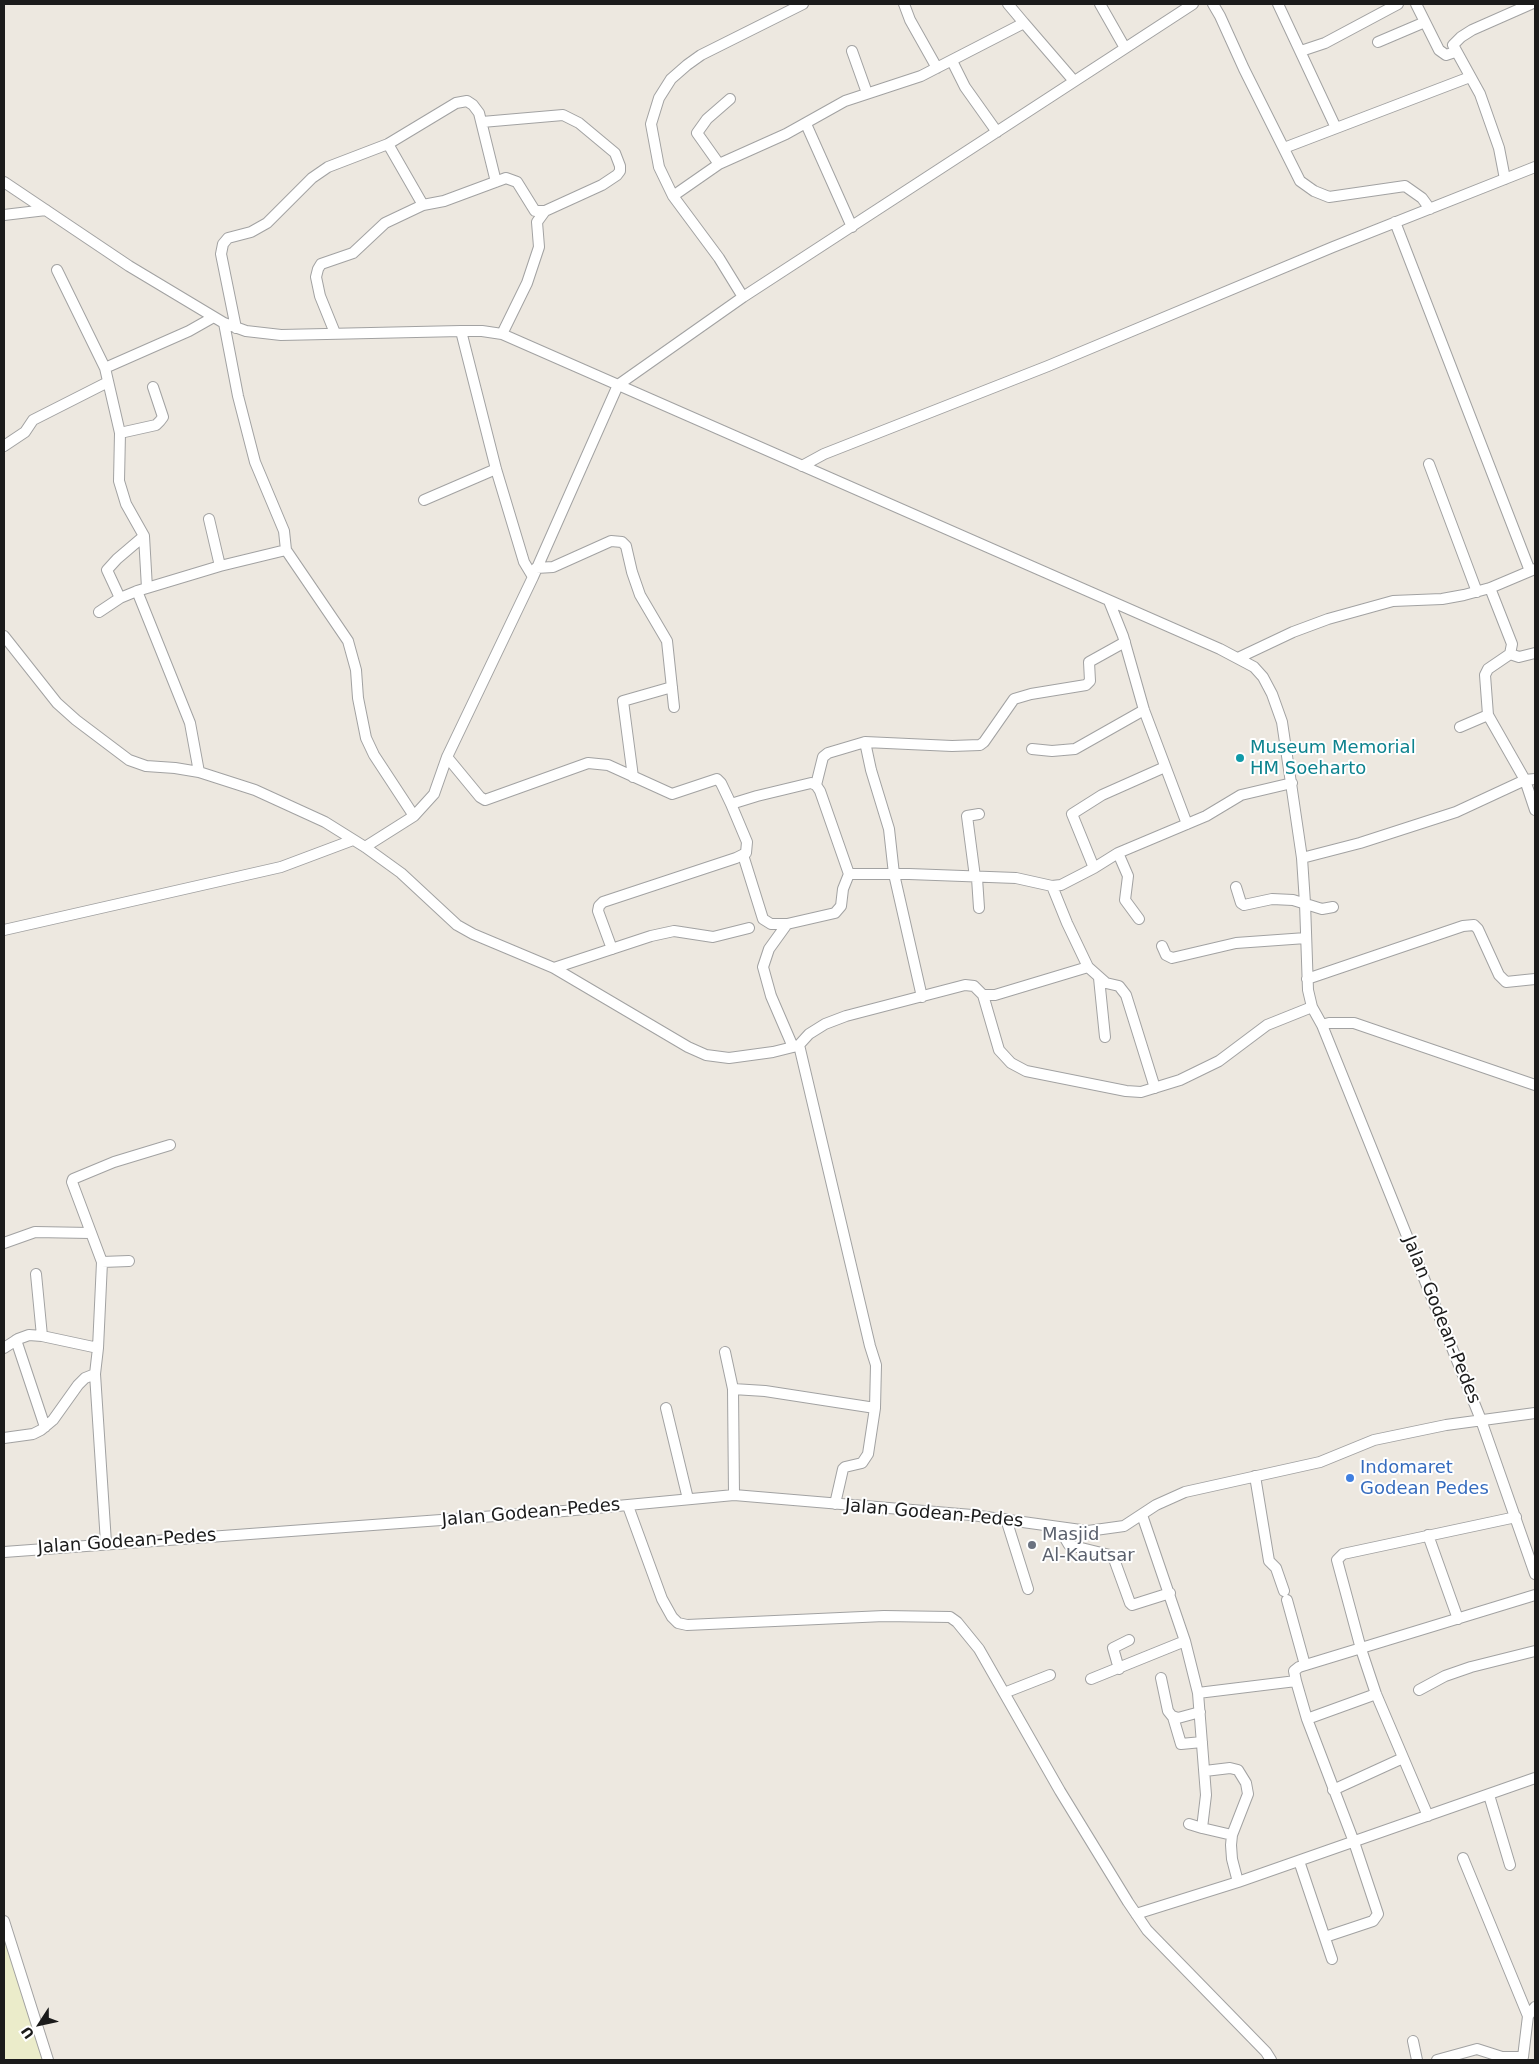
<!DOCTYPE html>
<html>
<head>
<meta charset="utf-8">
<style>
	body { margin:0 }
	#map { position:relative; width:1539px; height:2064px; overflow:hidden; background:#ede8e0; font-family:"DejaVu Sans",sans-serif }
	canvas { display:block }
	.frame { position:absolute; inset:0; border:5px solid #1b1b1b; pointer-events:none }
	.north { position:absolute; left:15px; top:1999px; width:50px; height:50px; -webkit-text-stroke:4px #fff; paint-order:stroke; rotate:235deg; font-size:14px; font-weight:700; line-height:20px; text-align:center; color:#1b1b1b }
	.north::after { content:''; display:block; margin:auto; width:18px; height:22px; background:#1b1b1b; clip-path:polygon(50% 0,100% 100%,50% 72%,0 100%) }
</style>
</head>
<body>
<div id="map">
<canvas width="1539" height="2064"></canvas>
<div class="frame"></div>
<div class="north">U</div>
</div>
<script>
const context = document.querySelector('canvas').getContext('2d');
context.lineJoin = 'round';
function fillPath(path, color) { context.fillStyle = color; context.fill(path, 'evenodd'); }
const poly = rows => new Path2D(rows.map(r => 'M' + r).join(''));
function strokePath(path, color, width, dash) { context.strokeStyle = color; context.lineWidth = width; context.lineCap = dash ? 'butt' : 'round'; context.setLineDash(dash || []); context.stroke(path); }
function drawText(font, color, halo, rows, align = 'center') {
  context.font = font + ' "DejaVu Sans",sans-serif'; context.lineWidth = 4; context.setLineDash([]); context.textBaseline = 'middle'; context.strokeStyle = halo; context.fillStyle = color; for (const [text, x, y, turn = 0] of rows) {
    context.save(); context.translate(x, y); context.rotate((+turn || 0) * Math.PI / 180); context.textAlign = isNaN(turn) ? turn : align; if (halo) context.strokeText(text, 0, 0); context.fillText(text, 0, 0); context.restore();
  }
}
const farmland = poly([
	[4,1924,45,2060,4,2060]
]);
const minor = poly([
	[904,4,910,20,937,68],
	[1008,4,1024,23],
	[1100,4,1125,48],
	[1213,4,1220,16,1244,69,1300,181,1314,191,1329,197,1405,186,1422,198,1430,209],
	[1278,4,1336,128],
	[1416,4,1439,50,1446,55,1455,52],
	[1378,42,1425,22],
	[852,51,867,93],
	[1301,51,1325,43,1398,4],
	[952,61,965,87,997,132],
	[806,124,852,227],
	[388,144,423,205],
	[1284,148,1470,77],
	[719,164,697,133,707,119,730,99],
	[1505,179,1499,148,1480,94,1453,45,1461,37,1472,30,1531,4],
	[4,182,129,266,224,323,246,331,281,335,461,331,482,331,502,334,1220,649,1254,667,1263,677,1272,694,1282,722,1302,858,1305,903,1308,990,1312,1007,1322,1025,1481,1420,1535,1574],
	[673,196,719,164,786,134,845,101,921,76,1024,23,1074,81],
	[4,215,46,210],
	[1395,222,1530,571],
	[57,270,105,368,120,433,119,481,126,504,144,536,147,588],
	[743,297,719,258,673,196,659,167,651,124,659,98,671,79,687,65,701,55,803,4],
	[224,323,238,396,255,462,284,531,286,550,348,641,356,670,358,698,366,738,374,755,414,816],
	[236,328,221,254,223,244,228,238,251,232,267,223,312,178,328,167,388,144,456,103,467,101,473,105,479,113,496,182],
	[461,331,496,469,524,562,533,577],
	[335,333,320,296,316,277,318,269,321,264,353,253,385,223,423,205,444,201,506,178,517,182,535,211,545,211,602,185,617,175,620,171,620,166,615,153,579,123,563,115,482,122],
	[502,334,527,283,539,247,537,222,545,211],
	[105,368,189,331,212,318],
	[120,433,156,425,160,421,163,417,153,387],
	[4,446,25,432,33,420,108,382],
	[1429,464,1477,592],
	[802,466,824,454,1048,366,1333,247,1535,167],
	[424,500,496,469],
	[209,519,220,566],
	[536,568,553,567,611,541,622,542,626,546,632,572,640,595,667,641,674,707],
	[1490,588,1512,644,1510,654,1488,669,1485,675,1488,715,1525,780,1535,810],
	[137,591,190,723,199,772],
	[120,598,107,570,117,559,144,536],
	[1109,601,1123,636,1144,710,1187,824],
	[99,612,120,598,137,591,220,566,286,550],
	[4,636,57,703,76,720,129,760,146,766,175,768,199,772,255,790,325,822,365,847,401,873,457,925,473,934,554,968,688,1047,706,1055,729,1058,773,1052,793,1047,799,1045,809,1034,825,1024,846,1016,965,985,974,986,983,995,999,1050,1011,1063,1026,1071,1126,1091,1141,1092,1180,1080,1219,1061,1267,1025,1312,1007],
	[1510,654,1519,657,1535,653],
	[1238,658,1293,632,1328,619,1393,601,1442,599,1464,595,1490,588,1535,569],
	[1460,727,1488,715],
	[865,742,952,746,980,745,984,742,1014,699,1031,694,1086,685,1090,681,1089,662,1125,642],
	[1032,749,1052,751,1075,749,1144,710],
	[447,757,480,797,485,800,588,763,608,765,672,794,717,779,721,783,731,804,757,796,811,783,816,785,820,791,849,874],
	[633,777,623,701,672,687],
	[816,785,823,757,828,753,865,742,871,770,889,829,894,874,922,997],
	[365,847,414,816,434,794,447,757,533,577,618,385,743,297,1193,4],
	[1118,853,1128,876,1125,900,1139,919],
	[743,855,763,919,771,924,787,924,835,913,841,906,843,889,849,874,909,874,1016,878,1052,886,1061,885,1094,868,1118,853,1206,816,1241,795,1292,783],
	[1302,858,1360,843,1456,812,1525,780,1535,779],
	[1094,868,1072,814,1102,795,1165,767],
	[975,877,967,816,979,814],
	[977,878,979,908],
	[1052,886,1067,923,1088,967,1106,983,1119,986,1126,995,1155,1088],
	[1236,887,1241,903,1244,905,1272,899,1293,900,1322,909,1333,907],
	[787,924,769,949,763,967,771,996,793,1047],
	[4,930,281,867,353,840],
	[1162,946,1166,955,1172,958,1236,943,1306,938],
	[612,949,598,911,599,906,603,902,736,858,746,853,747,842,731,804],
	[554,968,651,936,674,931,713,937,749,928],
	[1099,978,1105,1037],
	[1307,979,1463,926,1474,925,1478,929,1499,975,1506,982,1535,979],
	[983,995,995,995,1088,967],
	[1322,1025,1329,1023,1354,1023,1535,1085],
	[799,1045,870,1346,876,1365,875,1408,868,1454,862,1463,845,1467,843,1469,835,1504],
	[4,1243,35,1232,90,1233],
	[102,1262,129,1261],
	[36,1274,42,1336],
	[16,1340,45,1427],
	[4,1348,18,1339,29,1335,42,1336,98,1348],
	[725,1352,733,1389,734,1495],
	[95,1374,106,1543],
	[733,1389,765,1391,875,1408],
	[666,1408,688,1499],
	[4,1438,33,1434,41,1430,53,1420,78,1385,85,1378,95,1374,98,1348,102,1262,72,1182,73,1179,114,1162,170,1145],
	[1255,1476,1269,1561,1276,1568,1284,1591],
	[628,1506,662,1599,672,1617,678,1623,687,1625,884,1616,950,1617,957,1622,979,1649,1060,1791,1128,1902,1147,1930,1266,2052,1271,2060],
	[1142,1515,1185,1641,1198,1693,1206,1795,1202,1828,1232,1835],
	[1006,1519,1028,1589],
	[1066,1529,1066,1540,1069,1545,1110,1555,1114,1559,1130,1603,1132,1605,1170,1593],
	[1428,1535,1458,1619],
	[4,1552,564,1511,734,1495,972,1515,1088,1531,1124,1526,1156,1505,1185,1492,1320,1462,1374,1440,1446,1425,1535,1413],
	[1287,1600,1305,1665],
	[1119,1669,1113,1648,1129,1640],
	[1161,1678,1168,1711,1172,1716,1178,1718,1200,1712],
	[1091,1679,1185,1641],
	[1296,1681,1307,1719,1354,1842,1378,1914,1373,1921,1325,1937],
	[1419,1690,1445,1676,1471,1667,1535,1651],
	[1004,1693,1050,1675],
	[1198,1693,1296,1681,1294,1671,1299,1667,1535,1595],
	[1173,1717,1181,1744,1202,1742],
	[1307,1719,1376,1694],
	[1205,1771,1230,1768,1238,1770,1246,1783,1248,1794,1232,1835,1231,1845,1232,1859,1238,1882],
	[1333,1790,1403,1758],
	[1489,1795,1510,1865],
	[1428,1816,1376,1694,1361,1649,1337,1560,1343,1554,1516,1517],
	[1189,1824,1202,1828],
	[1463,1858,1528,2016],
	[1299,1861,1332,1959],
	[1136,1914,1238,1882,1535,1778],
	[4,1921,48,2060],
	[1413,2041,1417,2060],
	[1437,2060,1477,2049,1502,2057,1523,2057,1528,2016,1535,2007]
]);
const markers = [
	[1240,758,5,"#0f9aa8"],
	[1350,1478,5,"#3f7fe0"],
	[1032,1545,5,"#6b7280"]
];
const cultureNames = [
	["Museum Memorial",1250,748],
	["HM Soeharto",1250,769]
];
const streetNames = [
	["Jalan Godean-Pedes",1441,1320,68],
	["Jalan Godean-Pedes",531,1513,-5],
	["Jalan Godean-Pedes",934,1514,5],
	["Jalan Godean-Pedes",127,1542,-4]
];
const shopNames = [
	["Indomaret",1360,1468],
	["Godean Pedes",1360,1489]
];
const worshipNames = [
	["Masjid",1042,1535],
	["Al-Kautsar",1042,1556]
];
fillPath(farmland, '#ebecca');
strokePath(minor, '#a2a2a2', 12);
strokePath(minor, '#fff', 10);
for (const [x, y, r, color] of markers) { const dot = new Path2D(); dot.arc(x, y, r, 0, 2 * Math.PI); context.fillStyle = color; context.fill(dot); strokePath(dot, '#fff', 2); }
drawText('18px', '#0d838f', '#fff', cultureNames, 'left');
drawText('18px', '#1b1b1b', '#fff', streetNames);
drawText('18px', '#366cbe', '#fff', shopNames, 'left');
drawText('18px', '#5b616d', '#fff', worshipNames, 'left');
</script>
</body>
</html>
